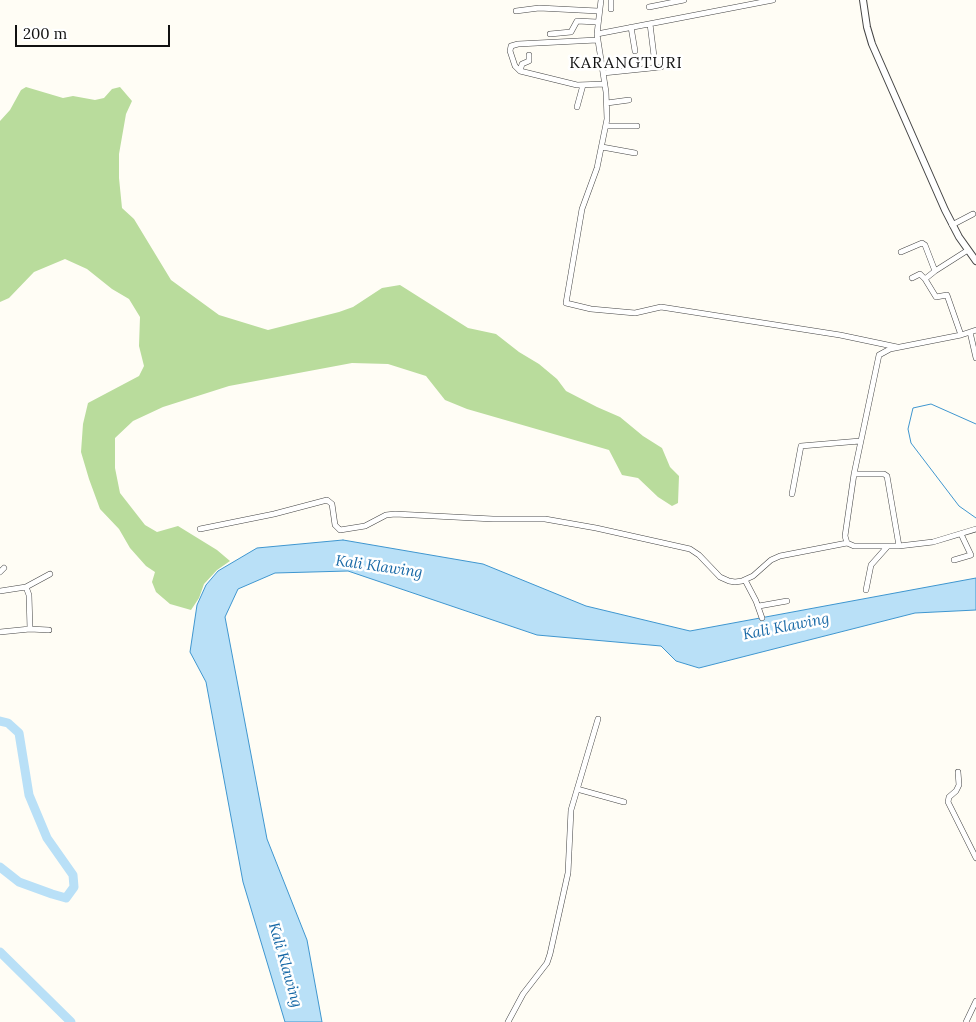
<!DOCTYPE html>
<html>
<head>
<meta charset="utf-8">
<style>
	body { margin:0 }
	#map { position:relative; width:976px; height:1022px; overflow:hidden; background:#fffdf5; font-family:Lora,serif }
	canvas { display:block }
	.scale { position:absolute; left:15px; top:25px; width:155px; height:22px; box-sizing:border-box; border:2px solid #111; border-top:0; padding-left:6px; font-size:15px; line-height:18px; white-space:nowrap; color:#111; -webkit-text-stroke:4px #fff; paint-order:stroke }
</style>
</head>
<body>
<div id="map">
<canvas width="976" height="1022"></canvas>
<div class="scale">200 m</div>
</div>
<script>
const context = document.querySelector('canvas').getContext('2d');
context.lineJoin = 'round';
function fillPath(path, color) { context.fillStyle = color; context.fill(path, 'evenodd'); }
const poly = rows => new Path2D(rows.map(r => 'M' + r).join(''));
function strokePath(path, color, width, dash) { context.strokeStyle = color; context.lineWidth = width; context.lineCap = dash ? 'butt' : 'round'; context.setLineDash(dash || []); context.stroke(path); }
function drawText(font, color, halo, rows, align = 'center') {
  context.font = font + ' Lora,serif'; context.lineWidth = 5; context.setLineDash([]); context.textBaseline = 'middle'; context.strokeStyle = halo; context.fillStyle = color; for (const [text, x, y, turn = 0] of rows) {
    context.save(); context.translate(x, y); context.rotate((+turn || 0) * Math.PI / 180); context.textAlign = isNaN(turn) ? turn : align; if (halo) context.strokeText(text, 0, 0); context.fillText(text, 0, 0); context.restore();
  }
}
const forest = poly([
	[26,87,63,98,73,96,95,100,104,98,112,89,120,87,132,101,126,114,119,154,119,178,122,208,134,219,171,280,219,315,268,330,339,312,353,307,382,288,400,285,468,328,496,334,519,352,539,364,557,379,566,391,597,407,620,417,643,436,662,448,670,467,679,476,678,503,672,506,658,497,638,478,622,475,609,450,467,409,445,400,426,376,388,364,352,363,229,386,163,407,133,421,115,438,115,468,120,493,145,525,157,532,178,526,217,550,230,561,217,570,204,584,199,598,191,610,170,604,156,592,152,582,155,572,146,566,130,548,119,529,100,509,89,479,81,452,83,424,88,403,139,376,144,366,139,346,140,317,129,299,112,289,87,269,65,259,34,272,9,298,0,302,0,121,10,110,21,90]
]);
const water = poly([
	[343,540,483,564,586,606,690,631,976,578,976,610,915,613,699,668,676,661,661,646,537,635,348,571,275,573,238,589,225,617,267,839,307,940,322,1022,285,1022,243,882,206,682,190,652,197,605,206,585,218,571,257,548,343,540]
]);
const stream = poly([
	[976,424,931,404,913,408,908,429,911,443,959,506,976,518]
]);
const river = poly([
	[0,721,8,723,19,733,29,795,47,838,73,875,74,887,66,898,52,894,19,882,0,867],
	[0,952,71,1022]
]);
const minor = poly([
	[601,0,597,34,773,0],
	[649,7,684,0],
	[611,9,611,0],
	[516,11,539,8,598,11],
	[650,24,654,56],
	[631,27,635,51],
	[550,34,571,32,577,21,597,22],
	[597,34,606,92,607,119,597,168,582,209,566,303,591,309,635,313,661,307,840,335,897,347],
	[597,40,518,44,511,46,510,51,515,66,520,71,577,85,605,84],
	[520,71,522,64,529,61,529,55],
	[603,73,661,67],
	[607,103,629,100],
	[577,107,583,85],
	[606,126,637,126],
	[602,147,635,153],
	[952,225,973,214],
	[901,252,922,243,925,245,935,271,925,279,936,297,947,295,961,335],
	[935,271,968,250],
	[912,278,920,274,925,279],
	[976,330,961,335,890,349,879,355,854,474,845,536,847,543,854,546,899,546,933,542,976,529],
	[970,332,976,358],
	[854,474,884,474,887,476,899,546],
	[792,494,801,446,860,441],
	[200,529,274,514,327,500,332,504,335,525,340,530,365,526,386,515,395,514,493,519,545,519,596,528,690,549,699,555,720,577,729,581,735,582,742,581,753,576,771,560,780,556,847,543],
	[954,560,971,555,961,534],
	[0,572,4,568],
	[745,580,756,601,762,618],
	[26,587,29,595,30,629,49,630],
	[866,590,871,565,887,547],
	[0,591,26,587,50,574],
	[759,606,787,601],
	[0,632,30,629],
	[958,772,959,785,956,791,949,797,948,802,976,858],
	[577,789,624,802],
	[508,1022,523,994,547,963,550,954,568,873,571,810,598,719],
	[966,1022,976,1001]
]);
const tertiary = poly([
	[863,0,867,27,872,44,945,210,959,237,976,261]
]);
const waterNames = [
	["Kali Klawing",379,567,8],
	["Kali Klawing",786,627,-11],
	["Kali Klawing",285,965,74]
];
const quarterNames = [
	["KARANGTURI",626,63]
];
fillPath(forest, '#b9dc9c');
fillPath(water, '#b9e0f7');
strokePath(water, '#3f96cf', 1);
strokePath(stream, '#3f96cf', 1);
strokePath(river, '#b9e0f7', 9);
strokePath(minor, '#444', 6);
strokePath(tertiary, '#444', 8);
strokePath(minor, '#fff', 5);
strokePath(tertiary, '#fff', 6);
drawText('italic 15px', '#1768a6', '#fff', waterNames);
context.letterSpacing = '1px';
drawText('16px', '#111', '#fff', quarterNames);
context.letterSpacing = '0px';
</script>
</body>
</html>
